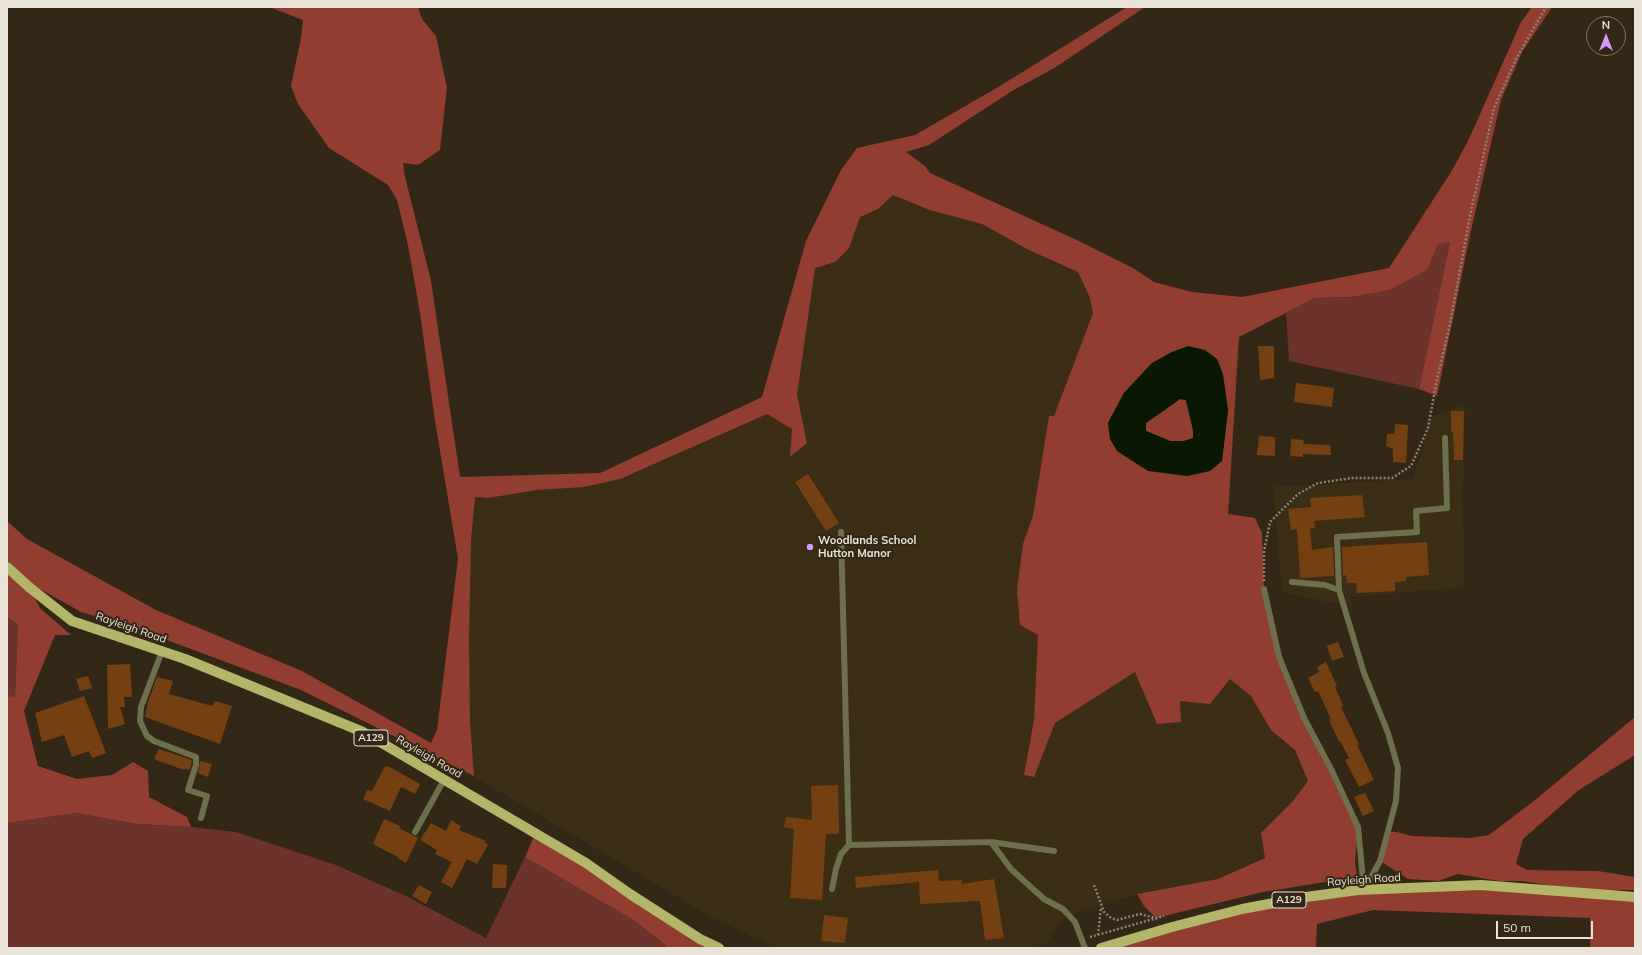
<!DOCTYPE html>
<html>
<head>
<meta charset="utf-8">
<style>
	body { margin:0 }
	#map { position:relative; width:1642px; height:955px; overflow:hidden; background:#322815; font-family:Mulish,sans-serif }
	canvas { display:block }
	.frame { position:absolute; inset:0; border:8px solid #eae3d8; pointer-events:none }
	.north { position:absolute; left:1586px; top:16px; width:40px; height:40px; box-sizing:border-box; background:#322815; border:1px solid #7c7363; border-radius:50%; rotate:0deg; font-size:11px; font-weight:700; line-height:16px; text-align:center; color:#eae3d8 }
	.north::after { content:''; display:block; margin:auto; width:14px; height:18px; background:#d59bfb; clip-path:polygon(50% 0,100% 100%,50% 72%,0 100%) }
	.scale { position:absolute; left:1496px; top:921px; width:97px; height:18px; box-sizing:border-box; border:2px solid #eae3d8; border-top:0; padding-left:5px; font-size:12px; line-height:14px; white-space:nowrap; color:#eae3d8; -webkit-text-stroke:3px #322815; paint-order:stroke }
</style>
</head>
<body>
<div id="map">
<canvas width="1642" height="955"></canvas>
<div class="frame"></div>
<div class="north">N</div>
<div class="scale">50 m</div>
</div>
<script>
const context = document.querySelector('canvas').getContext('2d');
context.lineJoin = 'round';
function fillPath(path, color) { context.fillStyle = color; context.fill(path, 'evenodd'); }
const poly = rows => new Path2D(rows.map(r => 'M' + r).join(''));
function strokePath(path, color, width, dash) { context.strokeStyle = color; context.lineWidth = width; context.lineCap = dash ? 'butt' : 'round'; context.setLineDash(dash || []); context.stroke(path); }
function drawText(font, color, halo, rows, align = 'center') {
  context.font = font + ' Mulish,sans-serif'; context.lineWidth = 4; context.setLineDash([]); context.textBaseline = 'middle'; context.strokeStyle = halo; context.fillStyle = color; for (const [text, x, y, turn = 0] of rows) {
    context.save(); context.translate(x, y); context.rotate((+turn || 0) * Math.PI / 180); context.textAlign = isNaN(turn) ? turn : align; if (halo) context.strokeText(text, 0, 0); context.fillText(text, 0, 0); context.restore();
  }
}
const built = poly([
	[848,167,1110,270,1054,416,1049,416,1238,567,1346,837,1238,883,1137,894,1101,905,1067,917,1060,922,1048,942,1034,948,776,948,713,918,450,762,467,488,599,479,763,402],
	[1465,404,1463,494,1464,587,1350,597,1352,607,1282,592,1273,487,1413,479,1432,417]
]);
const green = poly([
	[1450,242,1419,389,1289,361,1286,313,1315,298,1350,297,1427,270,1438,243],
	[7,617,18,623,15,697,7,697],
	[76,813,137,824,191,827,236,832,336,865,406,896,486,938,525,857,635,921,669,948,7,948,7,823]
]);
const forest = poly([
	[269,7,418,7,422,19,436,36,447,88,440,150,418,165,403,163,405,177,431,281,460,477,600,473,762,397,806,241,841,170,857,148,915,135,1000,86,1127,7,1145,7,1056,67,1012,91,929,145,906,152,925,166,930,173,1079,241,1133,268,1154,282,1192,292,1242,297,1389,268,1451,172,1468,141,1521,22,1532,7,1552,7,1522,52,1501,100,1470,235,1437,396,1419,389,1450,242,1438,244,1427,270,1389,290,1350,297,1315,298,1239,337,1228,514,1255,518,1262,533,1264,589,1279,657,1304,718,1358,827,1355,862,1357,877,1263,892,1156,918,1144,906,1137,894,1218,879,1265,858,1261,833,1293,801,1308,781,1295,750,1271,730,1251,696,1230,679,1210,704,1180,701,1181,722,1157,724,1135,672,1055,723,1034,777,1024,775,1034,720,1038,635,1020,625,1017,589,1023,544,1033,516,1049,416,1054,416,1093,313,1090,298,1078,272,1029,250,982,224,930,210,893,195,878,209,860,217,849,248,835,262,815,268,797,395,807,443,790,457,792,429,767,414,620,479,584,487,537,490,488,498,475,497,471,541,469,639,470,721,474,776,301,690,132,627,81,612,31,584,7,560,7,521,27,539,156,610,302,671,431,743,437,730,458,559,435,421,420,313,408,245,397,200,388,185,329,148,298,104,291,86,301,38,303,20],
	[1152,363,1228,410,1222,461,1108,423,1124,393],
	[1180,399,1186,400,1193,430,1193,438,1184,441,1170,441,1146,431,1146,423],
	[7,567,29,587,40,608,71,635,55,635,24,711,38,766,77,779,112,775,133,762,148,771,149,797,187,817,191,827,137,824,76,813,7,823,7,697,15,696,18,624,7,617],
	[1635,717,1635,755,1579,790,1523,839,1516,864,1527,870,1598,871,1635,877,1635,890,1581,890,1522,881,1499,881,1458,874,1438,881,1408,879,1380,861,1387,832,1397,832,1412,836,1470,838,1489,835,1535,800],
	[535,834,719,948,669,948,635,921,525,857],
	[1481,885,1635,897,1635,948,1590,948,1590,918,1373,910,1317,924,1316,948,1101,948,1306,897]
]);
const water = poly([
	[1188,346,1205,350,1217,359,1223,374,1228,410,1222,461,1210,471,1187,476,1148,471,1117,451,1110,439,1108,423,1124,393,1152,363,1172,352],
	[1180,399,1186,400,1193,430,1193,438,1184,441,1170,441,1146,431,1146,423]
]);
const building = poly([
	[1258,346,1274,346,1274,378,1260,380],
	[1296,383,1334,388,1332,407,1294,402],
	[1451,411,1464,411,1463,460,1454,460,1453,432,1451,432],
	[1395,424,1408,425,1406,463,1393,462,1393,449,1386,446,1387,434,1394,434],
	[1259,436,1275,437,1275,456,1257,455],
	[1291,439,1304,440,1303,444,1330,445,1331,455,1303,454,1303,457,1290,456],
	[808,474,839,523,826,531,795,482],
	[1362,495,1365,517,1314,521,1315,528,1310,528,1312,550,1333,547,1334,576,1300,578,1297,529,1291,530,1288,509,1311,507,1310,498],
	[1427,542,1429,575,1406,577,1406,581,1395,582,1395,591,1357,593,1356,583,1347,583,1346,575,1343,576,1342,547],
	[1338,642,1344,657,1332,661,1327,646],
	[1326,662,1337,686,1335,687,1343,705,1341,707,1359,744,1357,745,1374,780,1359,787,1345,760,1349,758,1340,741,1339,742,1329,720,1331,719,1318,691,1315,692,1308,678,1319,672,1317,667],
	[130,664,132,697,124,697,125,707,120,707,125,724,108,729,107,665],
	[88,676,92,688,80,691,76,679],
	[157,677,173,681,169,694,212,706,215,701,232,706,220,744,145,717,148,702],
	[84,696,106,753,92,758,89,751,72,757,64,735,42,742,35,713],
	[159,749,192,760,190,770,185,769,184,770,154,759],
	[200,761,212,764,208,777,198,773],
	[385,766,388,767,388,766,420,784,415,794,401,787,390,811,363,799,367,790,372,791],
	[838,785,839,834,826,834,822,900,790,898,794,829,784,827,786,817,812,820,811,786],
	[1365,793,1374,811,1363,816,1354,797],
	[384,819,400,826,399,828,418,838,406,863,398,858,398,857,373,844],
	[451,820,461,826,459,830,486,841,485,843,488,845,477,864,467,859,452,888,441,882,452,862,435,854,437,850,420,840,431,823,446,831],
	[493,864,507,865,506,888,492,888],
	[938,870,939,881,962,880,962,884,994,879,1004,938,985,940,980,901,920,904,919,882,856,888,855,877],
	[419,885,432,892,426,904,412,896],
	[824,915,848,918,845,943,821,941]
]);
const path = poly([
	[1264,581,1264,551,1270,522,1298,494,1318,483,1352,478,1392,478,1411,466,1428,428,1437,379,1450,324,1470,216,1494,108,1516,59,1546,7],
	[1094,885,1104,912,1111,918,1117,920,1140,914,1159,919],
	[1098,935,1101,907],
	[1090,937,1164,916]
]);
const lane = poly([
	[841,532,849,845,991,842,1011,869,1044,899,1063,909,1075,922,1085,948],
	[1292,582,1325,585,1339,590],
	[1264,589,1279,657,1304,718,1332,771,1358,827,1364,890],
	[162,651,141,707,140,721,147,736,154,741,196,757,196,765,188,790,207,796,201,818],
	[415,832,444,780],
	[991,842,1054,851],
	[832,889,836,869,841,854,849,845],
	[1364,890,1380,861,1396,801,1398,768,1388,733,1364,673,1339,590,1337,537,1417,532,1416,511,1447,508,1445,438]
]);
const primary = poly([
	[7,567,29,587,72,621,185,659,363,732,586,863,630,894,700,939,719,948],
	[1101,948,1172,927,1242,909,1306,897,1358,890,1481,885,1635,897]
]);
const markers = [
	[810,547,4,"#d59bfb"]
];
const shields = [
	[371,738,34],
	[1289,900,34]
];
const shieldNames = [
	["A129",371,738],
	["A129",1289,900]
];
const poiNames = [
	["Woodlands School",818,541],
	["Hutton Manor",818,554]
];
const streetNames = [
	["Rayleigh Road",131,628,19],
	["Rayleigh Road",429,757,30],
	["Rayleigh Road",1364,880,-4]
];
fillPath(built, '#3b2e14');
fillPath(green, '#6c332a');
fillPath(forest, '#913d30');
fillPath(water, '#091803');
fillPath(building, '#754011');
strokePath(path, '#8b8373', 2.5, [2, 2]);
strokePath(lane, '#6e6f4b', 6);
strokePath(primary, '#b3b568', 10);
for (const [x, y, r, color] of markers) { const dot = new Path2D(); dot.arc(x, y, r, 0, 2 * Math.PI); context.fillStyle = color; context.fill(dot); strokePath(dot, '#322815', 1.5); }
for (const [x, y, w] of shields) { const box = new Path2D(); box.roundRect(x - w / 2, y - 8, w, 16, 3); context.fillStyle = '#322815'; context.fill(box); strokePath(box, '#eae3d8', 1); }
drawText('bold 10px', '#eae3d8', null, shieldNames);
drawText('bold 11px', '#eae3d8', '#322815', poiNames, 'left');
drawText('11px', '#eae3d8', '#322815', streetNames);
</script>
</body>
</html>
